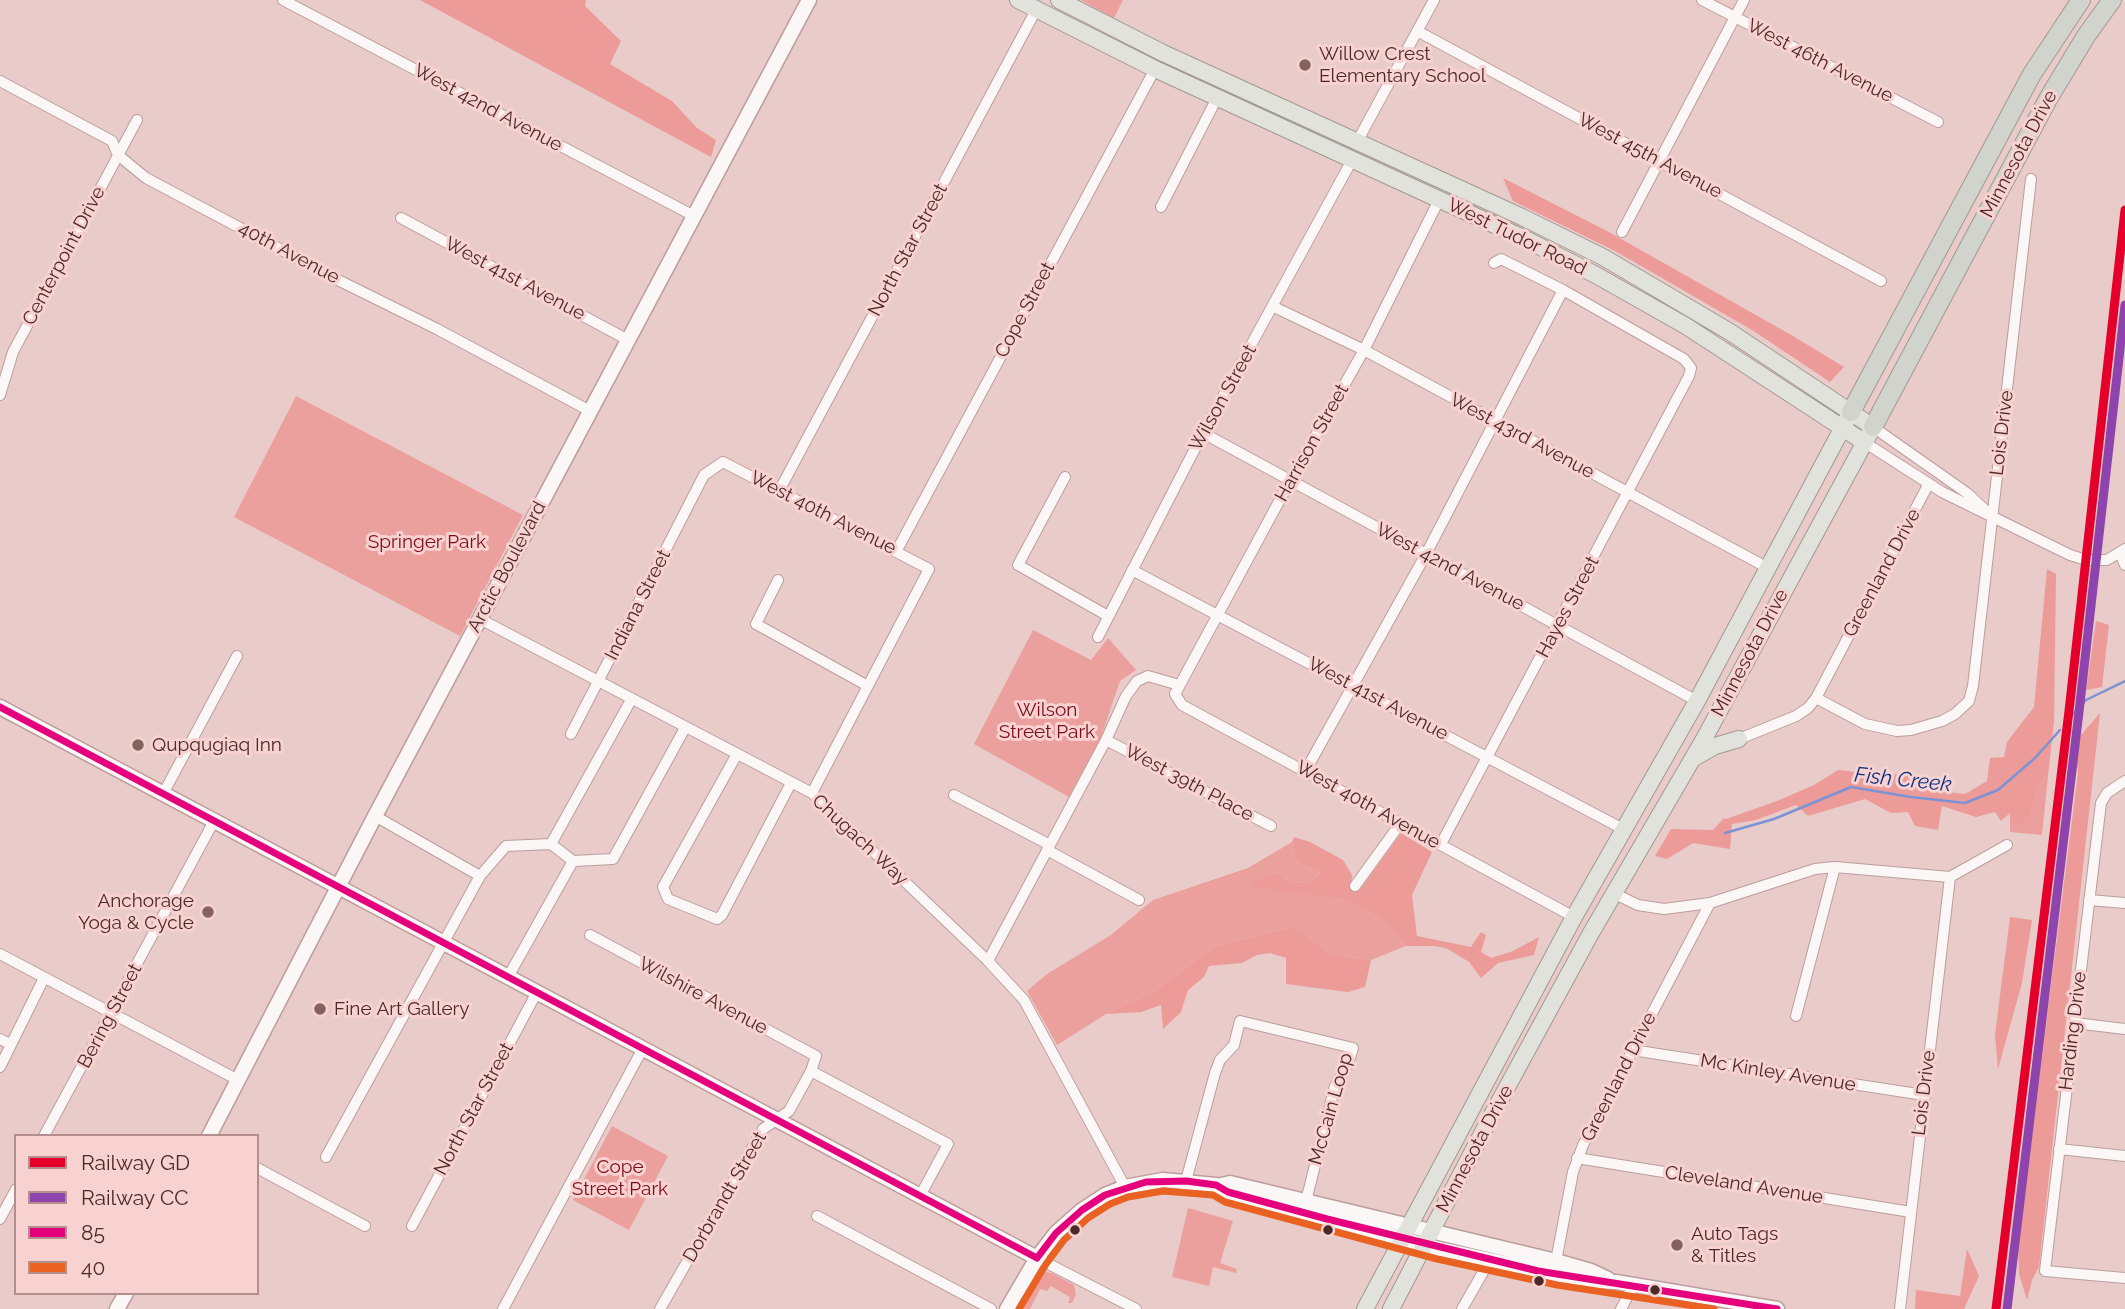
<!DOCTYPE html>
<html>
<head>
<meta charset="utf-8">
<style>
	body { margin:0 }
	#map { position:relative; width:2125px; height:1309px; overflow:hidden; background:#e9cbc9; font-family:Raleway,sans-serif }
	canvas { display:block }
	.legend { position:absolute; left:14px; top:1134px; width:245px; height:161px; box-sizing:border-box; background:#f7d2d0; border:2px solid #b38e8d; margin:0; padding:9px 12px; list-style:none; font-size:21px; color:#4c2928 }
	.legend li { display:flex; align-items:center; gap:14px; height:35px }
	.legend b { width:35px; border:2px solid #b38e8d }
</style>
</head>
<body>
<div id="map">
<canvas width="2125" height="1309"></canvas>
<ul class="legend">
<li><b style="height:9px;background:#e4002b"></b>Railway GD</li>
<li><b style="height:9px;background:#8e44ad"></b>Railway CC</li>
<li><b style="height:9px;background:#e5007d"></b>85</li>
<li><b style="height:9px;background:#ea6222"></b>40</li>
</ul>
</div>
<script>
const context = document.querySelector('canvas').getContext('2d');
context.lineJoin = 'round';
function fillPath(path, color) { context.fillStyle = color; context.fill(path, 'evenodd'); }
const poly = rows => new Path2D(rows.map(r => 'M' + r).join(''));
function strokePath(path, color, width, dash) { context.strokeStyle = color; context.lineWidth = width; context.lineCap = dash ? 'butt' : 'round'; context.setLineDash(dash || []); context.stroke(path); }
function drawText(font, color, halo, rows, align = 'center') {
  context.font = font + ' Raleway,sans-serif'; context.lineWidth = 6; context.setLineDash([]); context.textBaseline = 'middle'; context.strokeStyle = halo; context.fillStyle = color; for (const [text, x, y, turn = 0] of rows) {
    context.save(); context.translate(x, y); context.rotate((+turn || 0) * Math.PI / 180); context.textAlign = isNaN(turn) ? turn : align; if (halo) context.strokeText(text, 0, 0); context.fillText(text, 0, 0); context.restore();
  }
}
const green = poly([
	[1081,0,1123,0,1114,18],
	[296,396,523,515,460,636,234,517],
	[1033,630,1091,660,1108,638,1136,670,1120,681,1101,737,1069,797,974,744],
	[2051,747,2042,835,2010,832,2010,792,2033,771],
	[1292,842,1296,861,1321,873,1309,882,1292,883,1279,874,1273,873,1308,894,1346,900,1383,920,1406,946,1371,960,1334,955,1293,927,1215,946,1156,990,1106,1014,1057,1045,1027,991,1047,974,1111,935,1153,900,1248,868],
	[612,1126,668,1156,629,1230,573,1200],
	[1188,1208,1233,1221,1220,1263,1237,1269,1236,1273,1213,1267,1209,1286,1172,1277],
	[1045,1272,1052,1273,1074,1285,1076,1294,1072,1303,1068,1303,1070,1297,1051,1286,1047,1291,1040,1289,1030,1309,1022,1309]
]);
const forest = poly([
	[420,0,586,0,585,6,621,41,610,64,672,101,697,128,716,140,711,157],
	[1503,178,1607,231,1793,336,1844,367,1830,382,1752,330,1617,252,1513,201],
	[2047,569,2056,574,2054,723,2048,774,2038,781,2029,816,2017,827,2010,813,2001,821,1995,812,1976,817,1942,806,1938,830,1915,826,1908,812,1891,813,1865,799,1808,816,1796,805,1756,820,1732,824,1730,849,1693,843,1667,859,1655,856,1671,829,1713,830,1724,818,1726,819,1777,801,1814,785,1838,770,1879,775,1907,774,1940,791,1965,794,1987,781,1990,758,2004,757,2007,742,2034,707],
	[2096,621,2109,625,2102,687,2086,690],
	[2100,713,2039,1267,2032,1280,2027,1300,2019,1274,2018,1246,2078,773,2074,743],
	[1401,833,1432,852,1412,895,1417,936,1471,947,1481,932,1486,935,1481,952,1491,958,1513,951,1539,937,1534,955,1498,963,1481,978,1469,962,1448,949,1435,946,1406,946,1383,920,1346,900,1254,887,1251,884,1273,873,1279,874,1292,883,1309,882,1321,873,1296,861,1292,842,1294,837,1310,842,1343,860,1352,875,1351,889,1359,891],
	[2010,917,2032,920,2022,983,1998,1069,1995,1035],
	[1293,927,1334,955,1371,960,1365,987,1348,992,1286,984,1286,958,1270,953,1257,955,1242,963,1209,966,1204,977,1188,990,1181,1012,1163,1029,1161,1005,1141,1012,1106,1014,1156,990,1215,946],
	[1967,1249,1979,1276,1964,1309,1915,1309,1916,1290,1960,1296]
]);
const stream = poly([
	[2071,716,2086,700,2125,681],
	[1725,833,1774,819,1851,787,1911,797,1965,803,1998,790,2035,758,2060,730]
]);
const street = poly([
	[283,0,694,216],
	[1702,0,1938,122],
	[1419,32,1881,281],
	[0,81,112,141,118,155,146,178,340,281,437,329,590,411],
	[1357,142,1434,0],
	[1439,200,1364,350,1290,481,1175,694,1182,705,1574,917],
	[1161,207,1217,98],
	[401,218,628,340],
	[1622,232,1744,0],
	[1274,307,1364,350,1768,568],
	[0,395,13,352,137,120],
	[1873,427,1967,493,1984,509],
	[1203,433,1697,701],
	[1864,442,1942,492,2070,555,2086,560,2107,560,2125,549],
	[1065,477,1018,565,1108,616],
	[779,491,1036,10],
	[896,552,1155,69],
	[2120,553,2125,565],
	[1132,570,1623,829],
	[778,580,756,624,866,685],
	[480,619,812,793,988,961,1024,1000,1125,1187],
	[1098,637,1203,433,1352,160],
	[1816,698,1928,485],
	[571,734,704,475,723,462,929,569,812,793],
	[1739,739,1796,716,1808,708,1816,698,1865,724,1897,731,1911,730,1942,721,1955,714,1969,701,1973,686,2031,179],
	[1106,740,1271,826],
	[737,754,663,887,668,899,717,919,722,915,791,783],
	[1306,770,1426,554,1563,290],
	[2125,781,2107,793,2101,803,2045,1271,2125,1278],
	[163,794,237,656],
	[954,795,1050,845],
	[375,816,480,876],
	[551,844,631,700],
	[1441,844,1689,376,1691,368,1684,359,1563,290,1501,259,1494,263],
	[1047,850,1139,900],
	[1355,886,1400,824],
	[1613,893,1638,905,1664,909,1710,903,1815,869,1835,867,1950,877,2007,845],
	[2089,900,2125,903],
	[590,935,816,1056,811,1071,789,1111,763,1129,660,1309],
	[0,954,238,1080],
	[988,961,1106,740,1126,696,1137,681,1148,676,1179,685],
	[508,977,573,861,613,859,685,728],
	[1796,1016,1835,867],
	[2075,1023,2125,1029],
	[0,1039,10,1044],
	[1632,1050,1924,1095],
	[0,1067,44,978],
	[811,1071,948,1144,920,1196],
	[44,1136,214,821],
	[2059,1149,2125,1156],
	[326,1157,480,876,506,846,551,844,573,861],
	[1577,1158,1911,1212],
	[257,1168,365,1226],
	[1186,1181,1215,1073,1220,1060,1234,1045,1240,1021,1353,1048,1348,1064,1335,1086,1306,1201],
	[817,1216,991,1309],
	[0,1219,16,1189],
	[412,1226,537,992],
	[1037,1258,1136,1309],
	[1556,1261,1573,1172,1583,1145,1710,903],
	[503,1309,643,1048],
	[1462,1309,1490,1260],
	[1621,1309,1633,1286],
	[1900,1309,1950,877]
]);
const secondary = poly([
	[0,707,1037,1258],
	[209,1136,375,816,809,0],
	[1221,1185,1230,1183,1556,1261,1591,1271,1608,1279],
	[117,1309,126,1293],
	[1007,1309,1037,1258,1056,1233,1082,1210,1105,1195,1125,1187,1163,1180,1216,1185,1228,1192,1327,1219,1440,1249,1559,1275,1590,1281,1616,1282,1777,1309]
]);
const primary = poly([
	[1018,0,1155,69,1523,238,1594,274,1686,326,1864,442],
	[1059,0,1163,53,1522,217,1603,257,1730,332,1873,427,1704,739,1591,933,1487,1124,1391,1309],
	[1694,758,1715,746,1739,739],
	[1365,1309,1574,917,1697,701,1851,412]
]);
const highway = poly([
	[1851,412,2032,74,2081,0],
	[1873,427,2048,99,2086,36,2112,0]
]);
const bus1 = poly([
	[0,707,1037,1258],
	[1037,1258,1056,1233,1082,1210,1105,1195,1146,1182,1186,1181,1216,1185,1228,1192,1327,1219,1538,1271,1777,1309]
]);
const bus2 = poly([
	[1019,1309,1046,1264,1064,1240,1088,1218,1110,1204,1128,1197,1163,1191,1213,1195,1225,1202,1437,1259,1557,1285,1714,1309]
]);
const rail1 = poly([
	[1996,1309,2069,711,2125,210]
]);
const rail2 = poly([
	[2007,1309,2079,712,2125,305]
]);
const markers = [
	[1305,65,7,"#836260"],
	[138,745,7,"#836260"],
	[208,912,7,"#836260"],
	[320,1009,7,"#836260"],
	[1075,1230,6,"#4c2928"],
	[1328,1230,6,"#4c2928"],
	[1677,1245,7,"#836260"],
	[1539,1281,6,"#4c2928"],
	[1655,1290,6,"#4c2928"]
];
const poiNames = [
	["Willow Crest",1319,54],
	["Elementary School",1319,76],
	["Qupqugiaq Inn",152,745],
	["Anchorage",194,901,"right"],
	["Yoga & Cycle",194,923,"right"],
	["Fine Art Gallery",334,1009],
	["Auto Tags",1691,1234],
	["& Titles",1691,1256]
];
const streetNames = [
	["West 46th Avenue",1820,61,27],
	["West 42nd Avenue",488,108,28],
	["Minnesota Drive",2019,154,-62],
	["West 45th Avenue",1650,156,28],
	["West Tudor Road",1517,237,26],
	["North Star Street",908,250,-62],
	["40th Avenue",289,253,28],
	["Centerpoint Drive",64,256,-62],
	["West 41st Avenue",515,279,28],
	["Cope Street",1025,310,-62],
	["Wilson Street",1223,398,-61],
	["Lois Drive",2002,433,-83],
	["West 43rd Avenue",1522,436,28],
	["Harrison Street",1312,443,-61],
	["West 40th Avenue",823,513,27],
	["Arctic Boulevard",507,567,-62],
	["West 42nd Avenue",1450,567,28],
	["Greenland Drive",1882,573,-62],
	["Indiana Street",638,605,-63],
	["Hayes Street",1568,607,-62],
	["Minnesota Drive",1750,653,-62],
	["West 41st Avenue",1378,699,28],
	["West 39th Place",1189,783,28],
	["West 40th Avenue",1368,805,29],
	["Chugach Way",860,840,43],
	["Wilshire Avenue",703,996,28],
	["Bering Street",110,1016,-62],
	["Harding Drive",2073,1031,-83],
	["Mc Kinley Avenue",1778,1073,9],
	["Greenland Drive",1619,1077,-63],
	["Lois Drive",1924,1093,-83],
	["North Star Street",474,1109,-62],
	["McCain Loop",1331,1109,-74],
	["Minnesota Drive",1475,1149,-62],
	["Cleveland Avenue",1744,1185,9],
	["Dorbrandt Street",725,1197,-60]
];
const parkNames = [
	["Springer Park",427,542],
	["Wilson",1047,710],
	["Street Park",1047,732],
	["Cope",620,1167],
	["Street Park",620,1189]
];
const waterNames = [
	["Fish Creek",1903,780,6]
];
fillPath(green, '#eca09d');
fillPath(forest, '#ec9b99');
strokePath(stream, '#7b93d4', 2.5);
strokePath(street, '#bb9e9c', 12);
strokePath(secondary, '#bb9e9c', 17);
strokePath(primary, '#a19990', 18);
strokePath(highway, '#a19990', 20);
strokePath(street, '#fcf7f7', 10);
strokePath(secondary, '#fcf7f7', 14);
strokePath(primary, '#e2e2dd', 16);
strokePath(highway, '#d0d4cc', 18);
strokePath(bus1, '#e5007d', 7);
strokePath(bus2, '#ea6222', 7);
strokePath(rail1, '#e4002b', 9);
strokePath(rail2, '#8e44ad', 9);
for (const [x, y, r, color] of markers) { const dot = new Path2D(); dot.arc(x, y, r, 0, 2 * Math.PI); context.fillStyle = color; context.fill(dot); strokePath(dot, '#f7d2d0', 2.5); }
drawText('19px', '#4c2928', '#f7d2d0', poiNames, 'left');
drawText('19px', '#4c2928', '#f7d2d0', streetNames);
drawText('19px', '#7e0b1a', '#f7d2d0', parkNames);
drawText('italic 21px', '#0a3083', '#f7d2d0', waterNames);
</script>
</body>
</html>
